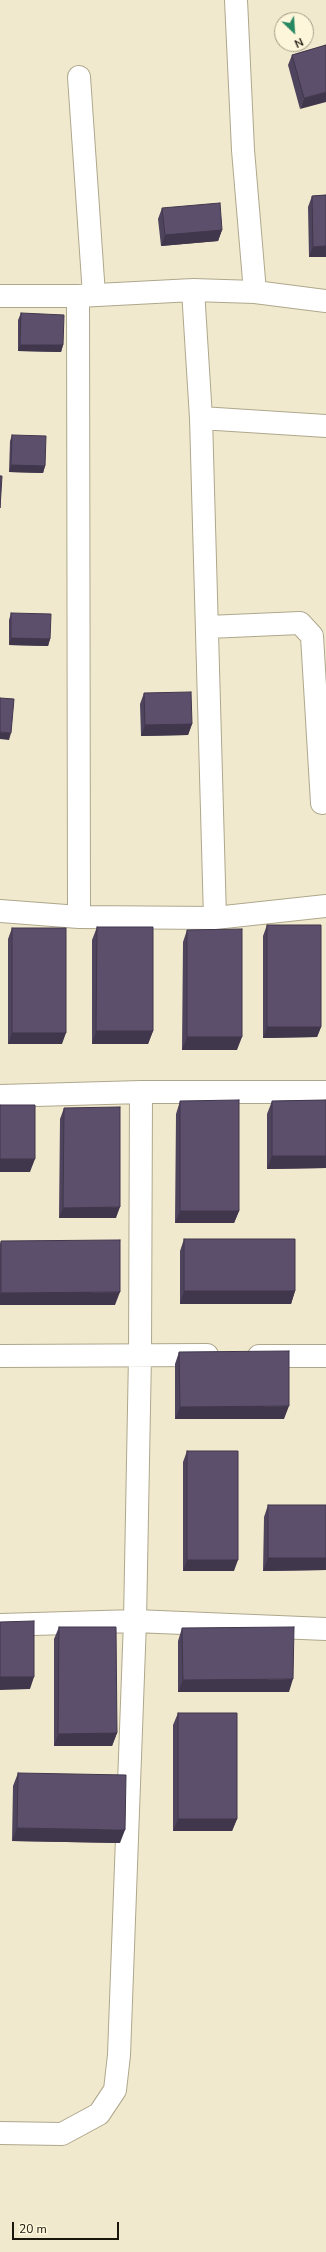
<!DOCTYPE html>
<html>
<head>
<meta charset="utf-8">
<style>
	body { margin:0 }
	#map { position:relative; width:326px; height:2252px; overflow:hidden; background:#f1e9cd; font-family:"Nunito Sans",sans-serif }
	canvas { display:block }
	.north { position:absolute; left:274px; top:12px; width:40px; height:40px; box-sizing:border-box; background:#fef6da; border:1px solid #a29c88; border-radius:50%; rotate:155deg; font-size:11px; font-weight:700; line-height:16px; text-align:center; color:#19160c }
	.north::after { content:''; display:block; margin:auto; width:14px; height:18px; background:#278862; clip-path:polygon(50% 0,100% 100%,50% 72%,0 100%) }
	.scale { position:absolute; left:12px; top:2222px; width:107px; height:18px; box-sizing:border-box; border:2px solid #19160c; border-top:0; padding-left:5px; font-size:12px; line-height:14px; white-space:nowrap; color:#19160c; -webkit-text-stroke:3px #fef6da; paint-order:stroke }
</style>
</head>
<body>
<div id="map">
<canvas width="326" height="2252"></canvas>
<div class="north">N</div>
<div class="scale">20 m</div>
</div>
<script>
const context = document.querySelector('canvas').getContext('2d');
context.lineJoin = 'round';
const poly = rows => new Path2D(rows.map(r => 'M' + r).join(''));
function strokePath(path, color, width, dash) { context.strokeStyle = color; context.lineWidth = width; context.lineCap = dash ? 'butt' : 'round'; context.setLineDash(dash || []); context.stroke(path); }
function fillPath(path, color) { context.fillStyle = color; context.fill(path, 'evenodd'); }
const street = poly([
	[236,0,243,150,255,292],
	[79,77,94,295],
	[193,290,201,418,326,426],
	[0,296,78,296,193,290,255,292,326,301],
	[78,296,79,917],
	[201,418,215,918],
	[208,627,300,623,312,636,322,803],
	[0,911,79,917,215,918,326,906],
	[0,1096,141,1092,326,1092],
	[0,1356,207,1355],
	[259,1356,326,1356],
	[0,1625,135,1621,326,1629],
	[0,2133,62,2134,99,2114,115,2090,119,2055,135,1621,140,1355,141,1092]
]);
const wall = poly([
	[326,45,300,109,288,65,292,55],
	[326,195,326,257,309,257,308,207,312,196],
	[162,208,222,230,218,241,161,246,158,219],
	[21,313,63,345,61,352,18,351,18,320],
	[12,435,45,466,43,473,9,472,10,441],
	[11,613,50,639,48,646,9,645,9,620],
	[144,693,192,724,188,735,141,736,140,704],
	[267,925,321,1027,317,1037,263,1038,263,936],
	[97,927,153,1031,148,1044,92,1044,92,940],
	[12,928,62,1044,8,1044,8,939],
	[187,930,237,1050,182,1050,183,942],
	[326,1100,326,1168,267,1169,267,1114,272,1101],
	[180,1101,239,1211,234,1223,175,1223,176,1114],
	[64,1108,116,1218,59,1218,60,1119],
	[184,1239,295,1291,291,1304,180,1304,180,1251],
	[1,1241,115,1305,0,1305,0,1244],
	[179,1352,284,1419,175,1419,175,1364],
	[187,1451,234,1571,183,1571,183,1462],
	[268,1505,326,1505,326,1570,263,1571,264,1517],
	[59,1627,117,1733,112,1746,54,1746,54,1639],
	[182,1628,289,1692,178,1692,178,1641],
	[178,1713,237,1819,232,1831,173,1831,173,1725],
	[18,1773,120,1843,12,1841,13,1786]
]);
const shadedWall = poly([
	[326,92,326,102,300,109,304,98],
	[222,230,218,241,161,246,165,235],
	[326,246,326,257,309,257,313,247],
	[20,345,63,345,61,352,18,351],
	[11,465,45,466,43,473,9,472],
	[11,638,50,639,48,646,9,645],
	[192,724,188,735,141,736,145,725],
	[0,732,11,733,9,740,0,739],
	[267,1027,321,1027,317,1037,263,1038],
	[96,1031,153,1031,148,1044,92,1044],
	[12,1033,66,1033,62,1044,8,1044],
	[187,1037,242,1037,237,1050,182,1050],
	[272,1156,326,1156,326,1168,267,1169],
	[0,1159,35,1159,30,1172,0,1172],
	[120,1207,116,1218,59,1218,63,1208],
	[180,1211,239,1211,234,1223,175,1223],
	[184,1291,295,1291,291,1304,180,1304],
	[120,1292,115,1305,0,1305,0,1295,1,1293],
	[289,1406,284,1419,175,1419,180,1407],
	[268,1558,326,1558,326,1570,263,1571],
	[187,1560,238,1560,234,1571,183,1571],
	[0,1677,34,1677,30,1689,0,1690],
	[293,1679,289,1692,178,1692,183,1680],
	[117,1733,112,1746,54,1746,58,1734],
	[178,1819,237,1819,232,1831,173,1831],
	[17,1828,125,1830,120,1843,12,1841]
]);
const building = poly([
	[326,45,326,92,304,98,292,55,326,45],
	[326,195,326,246,313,247,312,196,326,195],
	[220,203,222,230,165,235,162,208,220,203],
	[21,313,64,315,63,345,20,345,21,313],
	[12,435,46,436,45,466,11,465,12,435],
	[0,476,2,476,0,508,0,476],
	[11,613,51,614,50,639,11,638,11,613],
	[191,692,192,724,145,725,144,693,191,692],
	[0,698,14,699,11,733,0,732,0,698],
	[267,925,321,925,321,1027,267,1027,267,925],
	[97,927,153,927,153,1031,96,1031,97,927],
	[12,928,66,928,66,1033,12,1033,12,928],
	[242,929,242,1037,187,1037,187,930,242,929],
	[239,1100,239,1211,180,1211,180,1101,239,1100],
	[326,1100,326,1156,272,1156,272,1101,326,1100],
	[0,1105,35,1105,35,1159,0,1159,0,1105],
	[120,1107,120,1207,63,1208,64,1108,120,1107],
	[184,1239,295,1239,295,1291,184,1291,184,1239],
	[120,1240,120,1292,1,1293,1,1241,120,1240],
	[289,1351,289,1406,180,1407,179,1352,289,1351],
	[187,1451,238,1451,238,1560,187,1560,187,1451],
	[268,1505,326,1505,326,1558,268,1558,268,1505],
	[34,1621,34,1677,0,1677,0,1622,34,1621],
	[59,1627,116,1627,117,1733,58,1734,59,1627],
	[294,1627,293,1679,183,1680,182,1628,294,1627],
	[178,1713,237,1713,237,1819,178,1819,178,1713],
	[18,1773,126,1775,125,1830,17,1828,18,1773]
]);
strokePath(street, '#afa78c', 24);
strokePath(street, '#fff', 22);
fillPath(wall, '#4f445d');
fillPath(shadedWall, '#40374c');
fillPath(building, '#5c4f6c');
strokePath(building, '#40374c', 1);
</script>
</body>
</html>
